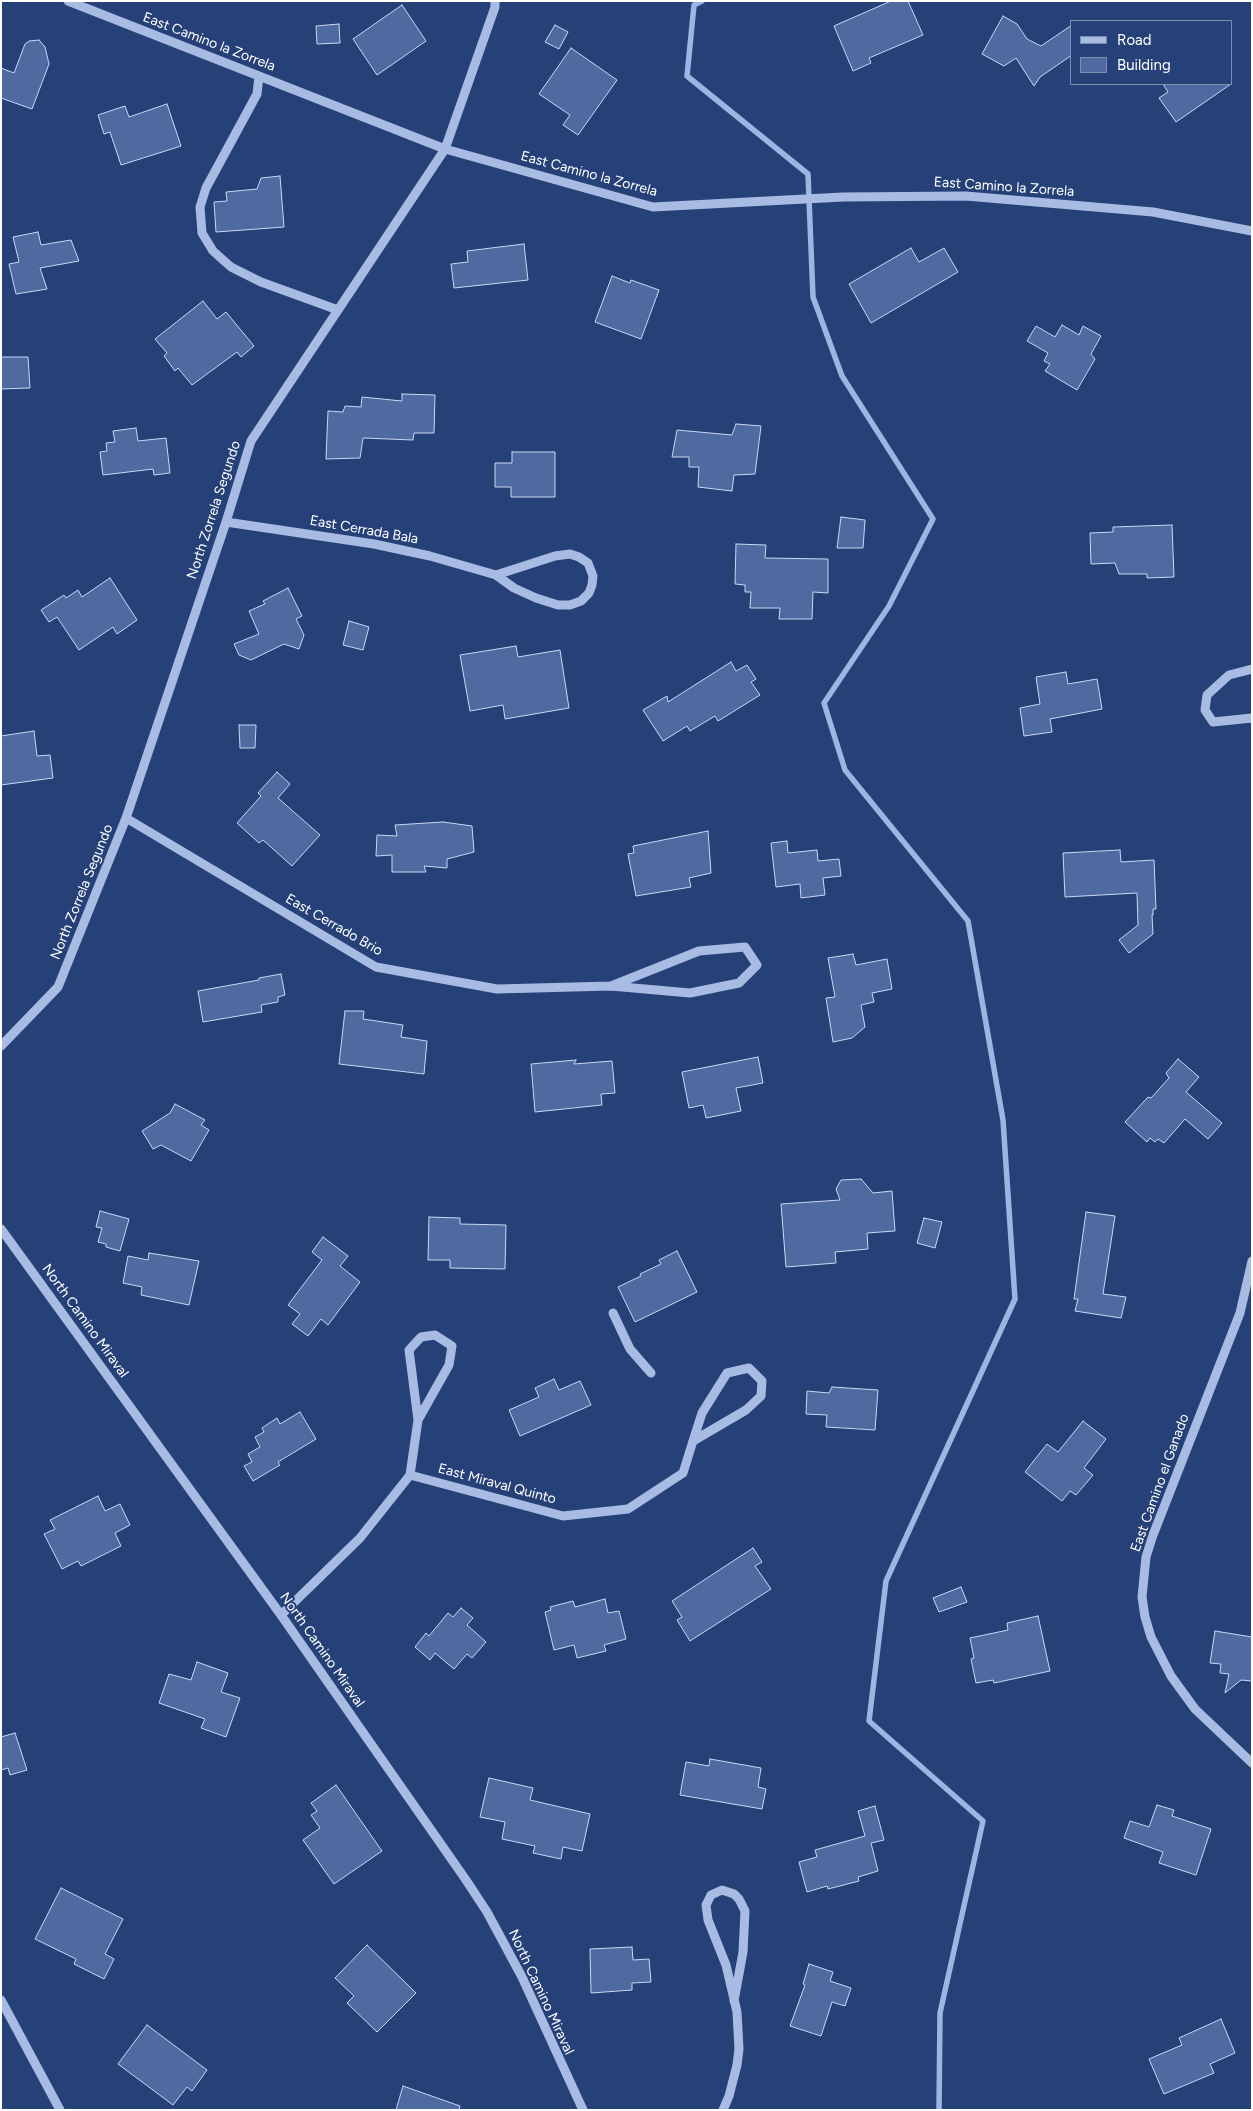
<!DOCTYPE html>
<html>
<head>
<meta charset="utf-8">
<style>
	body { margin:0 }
	#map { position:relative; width:1253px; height:2111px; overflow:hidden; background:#264178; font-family:Figtree,sans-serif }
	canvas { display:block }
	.frame { position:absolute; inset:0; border:2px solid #fff; pointer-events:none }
	.legend { position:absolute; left:1070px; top:20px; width:162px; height:65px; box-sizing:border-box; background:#264178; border:1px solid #7d8dae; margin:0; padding:6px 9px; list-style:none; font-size:15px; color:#fff }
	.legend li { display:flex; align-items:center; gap:10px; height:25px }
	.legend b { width:25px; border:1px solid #7d8dae }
</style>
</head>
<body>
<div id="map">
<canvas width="1253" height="2111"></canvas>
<div class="frame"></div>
<ul class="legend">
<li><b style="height:6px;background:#a8bce3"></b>Road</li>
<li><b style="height:14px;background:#4e6aa1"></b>Building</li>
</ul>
</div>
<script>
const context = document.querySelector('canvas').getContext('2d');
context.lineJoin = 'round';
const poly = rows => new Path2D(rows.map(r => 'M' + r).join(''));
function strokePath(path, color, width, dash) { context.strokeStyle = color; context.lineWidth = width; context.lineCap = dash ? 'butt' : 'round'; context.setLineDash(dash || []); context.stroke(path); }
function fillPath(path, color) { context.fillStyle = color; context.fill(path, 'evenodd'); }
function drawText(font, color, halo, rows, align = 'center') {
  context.font = font + ' Figtree,sans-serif'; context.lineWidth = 4; context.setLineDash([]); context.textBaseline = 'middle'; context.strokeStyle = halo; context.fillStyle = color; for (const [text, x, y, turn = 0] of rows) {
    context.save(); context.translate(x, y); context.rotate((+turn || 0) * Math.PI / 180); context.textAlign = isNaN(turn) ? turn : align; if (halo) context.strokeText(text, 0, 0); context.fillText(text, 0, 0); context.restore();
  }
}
const stream = poly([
	[702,1,694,5,687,76,808,174,813,297,842,376,933,519,889,606,824,703,845,770,968,921,1003,1120,1015,1299,886,1581,869,1721,983,1821,940,2013,939,2110]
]);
const building = poly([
	[891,1,908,1,923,35,869,58,871,63,853,71,834,26,891,1],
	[402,5,426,41,377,75,353,39,402,5],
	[1003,16,1017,24,1027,39,1041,46,1072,25,1072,55,1040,77,1034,86,1016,58,1004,66,982,54,1003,16],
	[339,24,340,43,317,44,316,26,339,24],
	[555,25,568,32,559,49,545,42,555,25],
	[39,40,45,47,49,64,32,109,1,98,1,68,14,73,25,44,29,41,39,40],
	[571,48,617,80,578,135,563,125,570,115,539,94,571,48],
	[1163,84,1231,84,1176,122,1159,98,1168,92,1163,84],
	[167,104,181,146,121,165,110,132,104,134,98,115,125,106,129,117,167,104],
	[280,176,284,227,216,232,214,202,227,201,226,192,257,189,261,178,280,176],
	[38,232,41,245,71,240,79,261,40,268,47,289,16,294,9,264,19,262,13,237,38,232],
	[524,244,528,280,454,288,451,264,468,262,467,251,524,244],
	[911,248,919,262,944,248,958,272,871,323,849,284,911,248],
	[612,276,630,283,631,280,659,290,641,339,595,322,612,276],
	[203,301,217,319,226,312,254,346,241,357,237,352,192,385,178,368,175,371,164,356,167,353,155,339,203,301],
	[1062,325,1079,335,1083,326,1101,336,1091,354,1095,359,1077,390,1045,371,1050,364,1044,361,1048,353,1027,341,1036,326,1055,337,1062,325],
	[1,357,28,357,30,388,1,389,1,357],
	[402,394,435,395,434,433,414,433,413,440,363,438,360,458,326,459,328,411,343,412,345,406,361,407,362,397,402,401,402,394],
	[736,424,761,426,755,474,734,475,732,491,698,487,699,467,689,467,689,457,672,457,677,430,732,435,736,424],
	[136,428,138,441,166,438,170,473,154,475,153,469,103,475,100,452,107,451,106,443,115,442,113,431,136,428],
	[512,452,555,452,555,497,511,497,511,487,495,487,495,463,512,463,512,452],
	[841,517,865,520,863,548,837,548,841,517],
	[1172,525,1174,577,1147,578,1147,574,1119,574,1115,563,1091,564,1090,533,1113,532,1113,527,1172,525],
	[736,544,766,545,765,558,828,559,828,593,813,592,812,619,779,619,780,608,750,608,751,592,745,592,745,585,735,584,736,544],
	[110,578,137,620,117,634,113,627,79,650,57,617,49,622,41,610,64,595,66,598,78,590,82,597,110,578],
	[288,588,302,616,296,619,304,635,299,649,284,644,251,660,239,655,234,644,259,634,249,611,265,604,263,601,288,588],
	[349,621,369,627,363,650,343,645,349,621],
	[516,646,518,657,560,650,569,708,505,719,503,705,470,711,460,655,516,646],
	[731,662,736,671,747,665,756,679,751,682,760,695,718,721,715,716,690,731,687,726,663,741,643,710,667,696,668,702,731,662],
	[1066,672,1068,684,1097,679,1102,709,1050,719,1052,732,1024,736,1020,708,1040,704,1036,677,1066,672],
	[239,725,256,725,255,748,240,748,239,725],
	[34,731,37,756,50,755,53,778,1,785,1,736,34,731],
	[277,772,290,784,278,798,320,835,292,866,263,840,259,843,237,823,261,796,258,793,277,772],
	[443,822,472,826,474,852,447,859,447,868,424,866,426,872,392,872,392,855,376,856,377,835,397,836,395,825,443,822],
	[708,831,711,873,689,878,691,887,636,896,628,854,634,853,633,846,708,831],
	[787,841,788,853,817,850,818,861,839,859,841,876,823,878,825,895,801,898,800,884,776,887,771,843,787,841],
	[1120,850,1121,862,1154,860,1156,909,1153,909,1153,915,1152,915,1153,934,1129,953,1119,940,1138,925,1137,893,1065,897,1063,853,1120,850],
	[853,954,856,965,887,959,892,989,872,993,874,1002,861,1005,865,1027,852,1038,833,1042,826,998,835,997,828,958,853,954],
	[281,974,285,995,278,997,278,1002,261,1005,262,1012,203,1022,198,991,259,980,259,978,281,974],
	[345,1011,364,1011,363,1019,403,1025,401,1037,427,1041,424,1074,339,1064,345,1011],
	[758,1057,763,1083,736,1088,741,1111,706,1118,703,1105,689,1108,682,1072,758,1057],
	[1178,1059,1199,1077,1186,1092,1222,1123,1208,1139,1185,1119,1164,1143,1158,1139,1155,1142,1150,1138,1147,1142,1125,1122,1148,1097,1151,1098,1169,1078,1166,1073,1178,1059],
	[576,1060,574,1064,612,1061,615,1093,601,1094,602,1105,535,1112,531,1064,576,1060],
	[175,1104,205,1120,201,1125,209,1130,191,1161,161,1145,153,1149,142,1131,170,1113,175,1104],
	[861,1179,873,1193,892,1191,895,1231,867,1233,868,1249,835,1252,836,1263,786,1267,781,1204,840,1200,836,1189,841,1180,861,1179],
	[100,1211,129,1219,120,1251,106,1247,106,1244,98,1242,102,1228,96,1227,100,1211],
	[1086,1212,1115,1216,1103,1294,1126,1297,1121,1318,1075,1311,1078,1299,1074,1299,1086,1212],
	[429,1217,460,1218,460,1224,506,1225,505,1269,450,1268,450,1260,428,1260,429,1217],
	[924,1218,942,1222,935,1248,917,1243,924,1218],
	[323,1237,348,1256,340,1266,360,1282,328,1325,321,1319,308,1336,292,1324,300,1314,288,1305,322,1260,312,1252,323,1237],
	[677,1251,697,1292,635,1322,618,1287,641,1276,640,1274,661,1264,659,1260,677,1251],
	[149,1253,199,1261,189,1305,141,1295,142,1287,123,1283,128,1256,148,1260,149,1253],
	[554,1379,559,1390,580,1381,591,1405,520,1436,509,1410,539,1397,535,1388,554,1379],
	[832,1387,878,1390,875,1430,826,1427,827,1415,806,1414,807,1391,829,1393,832,1387],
	[300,1412,316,1439,278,1462,280,1465,253,1481,244,1466,252,1462,248,1454,260,1447,255,1437,264,1432,262,1428,277,1418,280,1424,300,1412],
	[1083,1421,1106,1439,1084,1468,1093,1475,1076,1495,1070,1491,1062,1501,1025,1472,1047,1444,1058,1452,1083,1421],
	[98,1496,105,1511,120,1504,130,1525,115,1533,121,1546,81,1566,78,1561,62,1569,44,1534,55,1529,50,1520,98,1496],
	[753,1548,762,1562,755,1566,771,1589,690,1641,677,1620,682,1617,672,1601,753,1548],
	[961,1587,967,1602,939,1612,933,1598,961,1587],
	[605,1599,608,1613,619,1611,626,1639,604,1645,606,1651,577,1658,574,1645,554,1650,545,1612,551,1610,550,1607,573,1601,575,1607,605,1599],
	[461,1608,473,1618,467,1625,486,1642,472,1658,467,1654,454,1669,435,1653,430,1660,415,1647,426,1633,429,1636,448,1613,453,1617,461,1608],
	[1038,1616,1050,1671,994,1683,993,1680,976,1683,971,1659,974,1658,970,1638,1008,1630,1007,1623,1038,1616],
	[1215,1631,1252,1637,1252,1681,1241,1680,1225,1693,1229,1674,1220,1673,1221,1664,1210,1663,1215,1631],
	[197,1662,228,1673,221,1692,240,1698,226,1737,201,1728,205,1719,159,1703,169,1674,191,1680,197,1662],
	[15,1733,27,1770,10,1775,8,1768,1,1770,1,1737,15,1733],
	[710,1759,761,1768,758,1787,766,1789,762,1809,680,1795,686,1762,709,1766,710,1759],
	[489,1778,533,1788,530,1800,590,1814,582,1851,563,1847,561,1859,533,1853,535,1846,502,1839,505,1822,480,1817,489,1778],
	[336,1785,382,1851,334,1884,303,1840,320,1828,311,1815,317,1811,311,1803,336,1785],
	[1157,1805,1174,1810,1172,1816,1211,1829,1196,1875,1159,1863,1163,1852,1124,1838,1130,1821,1149,1827,1157,1805],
	[875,1806,884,1840,871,1843,878,1871,858,1877,859,1881,828,1889,827,1886,807,1892,799,1862,817,1857,815,1850,865,1836,858,1811,875,1806],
	[61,1888,123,1919,105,1954,114,1959,104,1979,74,1964,76,1959,35,1939,61,1888],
	[367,1945,416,1993,377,2032,347,2003,354,1996,335,1978,367,1945],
	[632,1947,633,1960,649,1959,651,1982,632,1983,632,1990,591,1993,590,1949,632,1947],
	[809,1964,833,1972,830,1981,851,1988,845,2006,832,2002,821,2036,790,2026,805,1985,803,1984,809,1964],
	[1221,2019,1235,2053,1210,2064,1214,2073,1164,2094,1149,2059,1182,2045,1179,2038,1221,2019],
	[147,2025,207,2070,192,2091,187,2087,173,2105,118,2064,147,2025],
	[403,2086,460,2106,459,2110,396,2110,403,2086]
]);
const minor = poly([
	[68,1,445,149,653,207,843,197,966,196,1153,212,1252,231],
	[259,76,257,94,206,188,200,207,202,233,213,251,231,267,261,282,338,310],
	[226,522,374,544,430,556,496,575,555,556,570,554,579,557,588,563,593,576,592,585,589,593,581,601,570,605,558,605,536,598,514,588,496,575],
	[1252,669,1229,675,1207,695,1205,710,1213,722,1252,718],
	[126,818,376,967,497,989,611,986,699,951,745,947,757,965,739,983,690,993,611,986],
	[1,1046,58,987,126,818,226,522,251,441,445,149,495,7,495,1],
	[1,1229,281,1615,466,1880,487,1912,522,1977,583,2110],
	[1252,1261,1240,1313,1153,1535,1146,1557,1142,1597,1145,1617,1151,1637,1171,1676,1195,1709,1252,1763],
	[613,1313,630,1349,651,1373],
	[410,1475,418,1420,449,1365,452,1346,435,1335,421,1337,409,1350,418,1420],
	[281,1615,360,1538,410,1475,563,1516,628,1509,683,1473,693,1441,702,1413,727,1373,749,1368,762,1381,761,1396,746,1410,693,1441],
	[1,2000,60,2110],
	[723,2110,729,2096,737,2065,739,2049,737,2012,726,1965,708,1920,706,1905,711,1895,722,1890,734,1894,739,1899,745,1911,743,1952,734,2001]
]);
const streetNames = [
	["East Camino la Zorrela",209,42,21],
	["East Camino la Zorrela",589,174,15],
	["East Camino la Zorrela",1004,187,4],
	["North Zorrela Segundo",214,510,-72],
	["East Cerrada Bala",364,530,10],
	["North Zorrela Segundo",82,892,-68],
	["East Cerrado Brio",334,925,30],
	["North Camino Miraval",85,1321,54],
	["East Camino el Ganado",1160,1483,-70],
	["East Miraval Quinto",497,1484,15],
	["North Camino Miraval",322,1650,55],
	["North Camino Miraval",541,1992,65]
];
strokePath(stream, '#9cb6e3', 5.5);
fillPath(building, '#4e6aa1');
strokePath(building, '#cad8f2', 1);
strokePath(minor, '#a8bce3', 9);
drawText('14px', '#fff', '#264178', streetNames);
</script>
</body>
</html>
